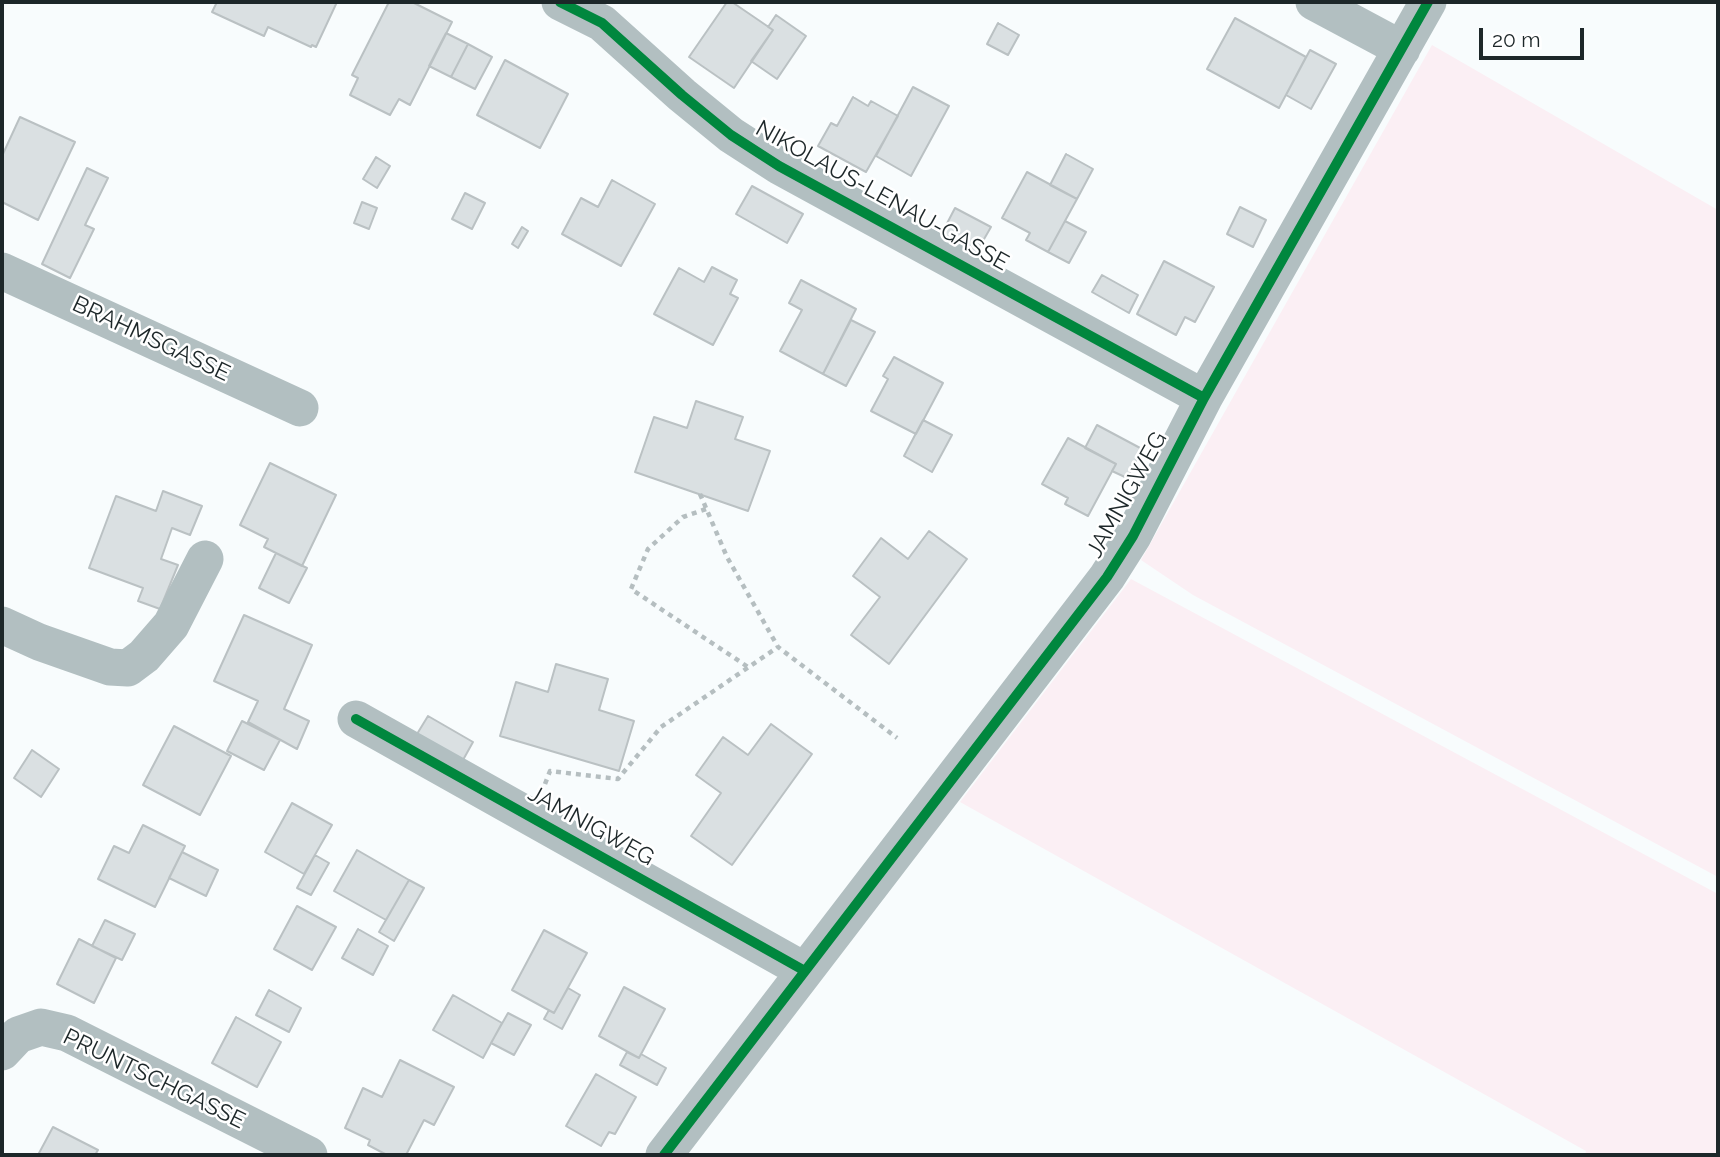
<!DOCTYPE html>
<html>
<head>
<meta charset="utf-8">
<style>
	body { margin:0 }
	#map { position:relative; width:1720px; height:1157px; overflow:hidden; background:#f8fcfd; font-family:Raleway,sans-serif }
	canvas { display:block }
	.frame { position:absolute; inset:0; border:4px solid #1d2729; pointer-events:none }
	.scale { position:absolute; left:1479px; top:28px; width:105px; height:32px; box-sizing:border-box; border:4px solid #1d2729; border-top:0; padding-left:9px; font-size:21px; line-height:24px; white-space:nowrap; color:#1d2729; -webkit-text-stroke:5px #fff; paint-order:stroke }
</style>
</head>
<body>
<div id="map">
<canvas width="1720" height="1157"></canvas>
<div class="frame"></div>
<div class="scale">20 m</div>
</div>
<script>
const context = document.querySelector('canvas').getContext('2d');
context.lineJoin = 'round';
function fillPath(path, color) { context.fillStyle = color; context.fill(path, 'evenodd'); }
const poly = rows => new Path2D(rows.map(r => 'M' + r).join(''));
function strokePath(path, color, width, dash) { context.strokeStyle = color; context.lineWidth = width; context.lineCap = dash ? 'butt' : 'round'; context.setLineDash(dash || []); context.stroke(path); }
function drawText(font, color, halo, rows, align = 'center') {
  context.font = font + ' Raleway,sans-serif'; context.lineWidth = 5; context.setLineDash([]); context.textBaseline = 'middle'; context.strokeStyle = halo; context.fillStyle = color; for (const [text, x, y, turn = 0] of rows) {
    context.save(); context.translate(x, y); context.rotate((+turn || 0) * Math.PI / 180); context.textAlign = isNaN(turn) ? turn : align; if (halo) context.strokeText(text, 0, 0); context.fillText(text, 0, 0); context.restore();
  }
}
const green = poly([
	[1432,45,1718,210,1718,877,1193,595,1141,560],
	[1131,579,1718,894,1718,1155,1585,1155,1586,1151,960,802]
]);
const building = poly([
	[217,2,337,2,316,47,312,45,311,47,268,27,264,36,212,12,217,2],
	[389,2,412,2,452,22,410,105,399,99,390,115,350,95,358,78,352,75,389,2],
	[727,2,732,2,773,30,734,88,689,57,727,2],
	[776,15,806,36,777,79,751,61,773,30,768,27,776,15],
	[1235,18,1306,57,1279,108,1207,69,1235,18],
	[998,23,1019,35,1008,55,987,44,998,23],
	[446,33,468,44,451,77,429,66,446,33],
	[468,44,492,57,475,89,451,77,468,44],
	[1310,50,1336,64,1311,109,1286,95,1310,50],
	[505,60,568,94,540,148,477,115,505,60],
	[913,87,949,106,911,176,876,156,913,87],
	[853,97,868,106,871,101,898,116,866,172,818,146,831,123,837,126,853,97],
	[20,117,75,142,38,220,2,202,2,156,20,117],
	[1066,154,1093,169,1077,199,1050,185,1066,154],
	[376,157,390,166,377,188,363,179,376,157],
	[87,168,108,178,85,225,94,229,70,278,42,264,87,168],
	[1027,172,1077,199,1048,252,1026,240,1030,233,1002,218,1027,172],
	[612,180,655,204,621,266,562,234,581,198,598,207,612,180],
	[752,186,803,214,787,243,736,214,752,186],
	[465,193,485,203,472,229,452,219,465,193],
	[362,202,377,208,369,229,354,223,362,202],
	[1240,207,1266,220,1253,247,1227,234,1240,207],
	[955,208,991,227,976,253,942,233,955,208],
	[1065,221,1086,232,1069,263,1048,252,1065,221],
	[522,227,528,231,518,248,512,244,522,227],
	[1164,261,1214,287,1195,322,1185,317,1176,335,1137,314,1164,261],
	[712,267,737,280,730,294,738,298,713,345,654,314,679,268,704,282,712,267],
	[1102,275,1138,295,1129,313,1092,292,1102,275],
	[801,280,856,309,823,374,780,351,802,310,789,303,801,280],
	[851,320,875,332,846,386,823,374,851,320],
	[894,357,943,383,916,434,871,411,888,379,883,376,894,357],
	[696,401,743,417,735,439,770,451,748,511,635,472,654,417,687,428,696,401],
	[923,420,952,435,932,472,904,456,923,420],
	[1097,425,1142,449,1127,478,1112,471,1116,464,1085,448,1097,425],
	[1068,438,1116,464,1088,516,1065,504,1068,498,1042,484,1068,438],
	[270,463,336,495,302,566,264,547,268,539,240,525,270,463],
	[163,491,202,506,190,535,172,528,161,559,178,565,160,609,138,601,143,588,89,568,116,496,156,511,163,491],
	[929,531,967,559,889,664,851,635,880,597,853,576,881,538,908,559,929,531],
	[276,553,307,568,289,603,259,588,276,553],
	[244,615,312,645,284,709,309,721,297,749,248,722,258,701,214,681,244,615],
	[556,664,608,679,599,710,634,721,619,771,500,736,516,682,548,692,556,664],
	[428,716,473,742,463,760,417,734,428,716],
	[242,721,280,740,264,770,227,751,242,721],
	[771,724,812,754,732,865,691,836,721,793,696,775,723,737,748,755,771,724],
	[174,726,231,756,200,815,143,785,174,726],
	[32,750,59,769,41,797,14,778,32,750],
	[292,803,332,825,304,874,265,852,292,803],
	[143,825,185,846,155,907,98,879,114,846,129,853,143,825],
	[357,850,409,880,386,920,334,891,357,850],
	[182,852,218,870,206,896,169,878,182,852],
	[315,855,329,863,311,895,297,888,315,855],
	[409,880,424,888,394,941,379,932,409,880],
	[297,906,336,927,312,970,274,949,297,906],
	[105,920,135,934,122,960,92,946,105,920],
	[358,929,388,946,373,975,342,958,358,929],
	[544,930,587,953,554,1013,512,990,544,930],
	[79,939,116,958,94,1003,57,984,79,939],
	[624,987,665,1009,639,1058,599,1036,624,987],
	[568,988,580,995,562,1029,544,1019,549,1010,554,1013,568,988],
	[269,990,301,1008,289,1032,256,1015,269,990],
	[453,995,502,1023,483,1058,433,1030,453,995],
	[508,1013,531,1025,514,1055,491,1043,508,1013],
	[236,1017,281,1042,257,1087,212,1063,236,1017],
	[627,1052,639,1058,641,1054,666,1068,657,1085,620,1065,627,1052],
	[400,1060,454,1087,434,1125,424,1120,406,1155,387,1155,368,1145,370,1140,345,1128,363,1088,382,1097,400,1060],
	[596,1074,636,1097,615,1134,609,1132,601,1146,566,1126,596,1074],
	[53,1127,98,1150,95,1155,38,1155,53,1127]
]);
const path = poly([
	[700,494,727,557,778,647,897,738],
	[706,509,683,517,648,549,631,589,748,667],
	[545,784,550,771,618,779,661,727,778,647]
]);
const minor = poly([
	[560,2,602,23,682,95,731,135,779,166,1204,398],
	[1314,2,1402,49],
	[2,271,300,408],
	[2,625,39,642,110,667,128,668,144,656,171,625,205,559],
	[356,719,805,971],
	[2,1052,18,1035,41,1027,67,1033,309,1155],
	[664,1155,1107,577,1133,536,1204,398,1428,2]
]);
const cycleway = poly([
	[560,2,602,23,682,95,731,135,779,166,1204,398],
	[356,719,805,971],
	[664,1155,1107,577,1133,536,1204,398,1428,2]
]);
const streetNames = [
	["NIKOLAUS-LENAU-GASSE",882,196,29],
	["BRAHMSGASSE",151,339,25],
	["JAMNIGWEG",1127,495,-61],
	["JAMNIGWEG",591,826,29],
	["PRUNTSCHGASSE",154,1079,26]
];
fillPath(green, '#fbeff4');
fillPath(building, '#dae0e2');
strokePath(building, '#bac1c3', 2);
strokePath(path, '#b5bec0', 4.5, [5, 5]);
strokePath(minor, '#b2bfc1', 37);
strokePath(cycleway, '#00873e', 10);
drawText('23px', '#1d2729', '#fff', streetNames);
</script>
</body>
</html>
